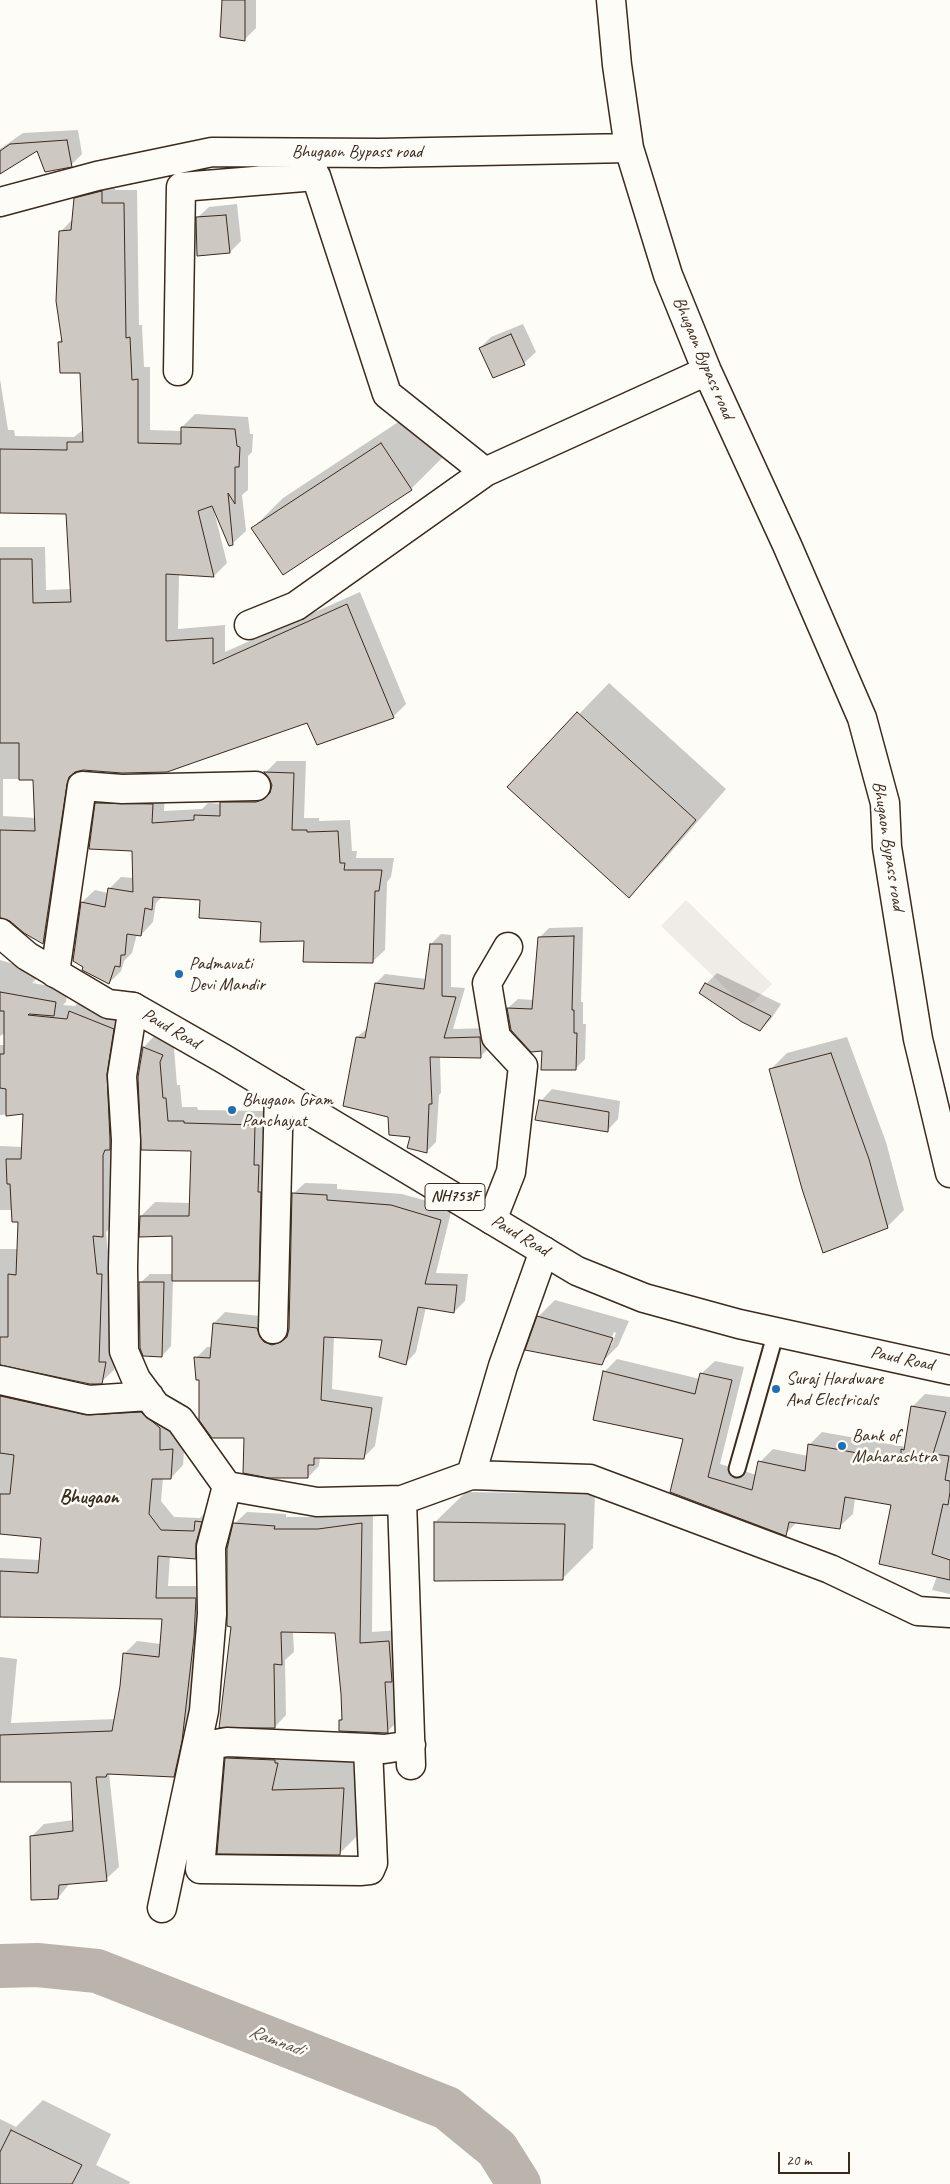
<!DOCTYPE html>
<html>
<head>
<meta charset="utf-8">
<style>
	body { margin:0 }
	#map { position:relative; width:950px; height:2184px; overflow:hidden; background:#fdfcf7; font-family:Caveat,sans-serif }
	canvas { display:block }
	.scale { position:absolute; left:778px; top:2152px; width:72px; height:22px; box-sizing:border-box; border:2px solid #3b2a1e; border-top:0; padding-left:6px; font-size:15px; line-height:18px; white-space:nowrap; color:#3b2a1e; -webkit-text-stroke:4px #fdfcf7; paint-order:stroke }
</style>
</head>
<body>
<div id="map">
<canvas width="950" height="2184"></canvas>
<div class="scale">20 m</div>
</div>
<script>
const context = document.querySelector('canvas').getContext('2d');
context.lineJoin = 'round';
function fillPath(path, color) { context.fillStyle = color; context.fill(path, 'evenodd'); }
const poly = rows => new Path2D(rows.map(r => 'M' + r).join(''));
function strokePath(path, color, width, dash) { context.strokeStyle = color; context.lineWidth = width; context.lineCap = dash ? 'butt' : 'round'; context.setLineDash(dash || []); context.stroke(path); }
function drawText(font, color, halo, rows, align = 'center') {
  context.font = font + ' Caveat,sans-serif'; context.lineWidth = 5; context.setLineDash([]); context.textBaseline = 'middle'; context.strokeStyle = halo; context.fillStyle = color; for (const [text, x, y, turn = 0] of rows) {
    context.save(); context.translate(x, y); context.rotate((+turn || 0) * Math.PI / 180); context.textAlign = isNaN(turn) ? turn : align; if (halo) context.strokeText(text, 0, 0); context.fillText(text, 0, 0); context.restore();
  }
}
const built = poly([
	[686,900,772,984,752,1003,742,1004,661,926]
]);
const shadow = poly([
	[223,0,256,0,256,28,245,39],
	[78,130,82,154,71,165,38,149,0,173,0,149,23,133],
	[115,179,115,190,137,190,139,325,142,325,144,367,150,367,150,430,182,431,182,427,195,414,248,417,250,434,253,434,252,452,248,456,248,490,242,495,246,531,232,544,214,511,227,563,214,576,179,574,178,629,225,625,225,652,360,592,406,704,393,717,308,722,79,770,56,930,43,943,10,920,0,917,0,547,45,547,46,590,71,589,67,512,0,512,0,379,8,430,14,430,15,436,74,437,84,429,82,372,59,342,63,338,60,232,74,218,76,199,89,185],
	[3,779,35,779,36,818,3,816],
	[237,204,241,241,230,252,199,255,197,218,209,207],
	[523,324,536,352,524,363,494,376,480,348,491,337],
	[412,413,442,458,411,489,283,573,253,528,283,498],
	[609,683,726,789,659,866,629,896,509,787],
	[277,761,306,761,304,818,319,818,319,821,350,820,352,851,357,851,356,858,394,858,391,877,387,882,385,950,372,962,306,939,202,899,163,896,156,903,153,922,141,935,137,934,132,953,124,961,121,971,109,983,82,902,95,890,108,893,109,889,121,877,134,878,134,850,97,803,109,791,165,792,164,811,202,809,208,803,221,804,234,790,272,789,270,777,266,772],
	[583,927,581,1002,583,1002,583,1024,586,1024,585,1059,576,1068,543,1050,508,1008,518,999,534,1000,539,938,549,928],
	[441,934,451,935,451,987,465,988,453,1029,489,1028,490,1047,480,1057,440,1056,441,1093,439,1095,436,1142,426,1152,412,1136,389,1116,357,1037,368,1028,376,983,385,974,426,979,431,944],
	[0,960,38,971,37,978,32,983,68,989,66,1002,63,1005,75,1006,82,999,126,1016,115,1223,106,1232,118,1350,114,1370,101,1382,0,1364,0,1249,18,1249,19,1221,13,1210,0,1210,0,1146,23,1147,24,1113,0,1115,0,1045,5,1045,5,1033,0,1036],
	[717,973,781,1004,771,1019,760,1030,706,984],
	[157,1033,176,1041,174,1048,177,1085,180,1085,182,1107,197,1107,198,1110,268,1111,272,1266,258,1280,173,1280,171,1346,162,1356,140,1283,150,1274,173,1274,173,1235,141,1216,155,1202,191,1203,193,1150,143,1149,139,1077,144,1047],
	[847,1037,886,1142,904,1210,887,1227,770,1070,787,1053],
	[552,1089,620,1101,618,1119,607,1131,541,1101],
	[305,1183,337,1184,337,1189,402,1194,452,1208,436,1273,468,1274,465,1301,454,1312,426,1307,416,1352,405,1364,383,1339,334,1336,332,1389,383,1397,375,1446,364,1457,320,1457,319,1466,308,1477,245,1437,201,1379,196,1358,207,1347,212,1347,214,1323,225,1312,268,1317,284,1334,289,1333,293,1194],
	[555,1300,629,1321,618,1346,601,1363,538,1317],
	[614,1332,616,1333,611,1346,608,1346],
	[617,1359,700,1379,701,1374,715,1361,744,1367,720,1464,757,1475,760,1462,773,1449,808,1456,809,1445,822,1432,906,1447,912,1407,925,1394,950,1397,950,1594,932,1590,937,1576,893,1504,855,1498,853,1514,839,1527,798,1521,785,1534,671,1491,685,1438,604,1372],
	[0,1376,173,1415,173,1438,185,1437,183,1465,171,1478,163,1478,161,1501,174,1517,200,1518,209,1509,208,1546,195,1558,170,1556,168,1586,208,1586,186,1763,173,1776,109,1773,119,1867,106,1879,70,1883,58,1898,31,1837,44,1824,74,1820,72,1781,0,1780,0,1657,17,1659,11,1723,116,1719,124,1654,137,1641,161,1644,163,1618,10,1616,8,1618,0,1617,0,1558,40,1560,42,1536,0,1533],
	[466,1492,595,1494,593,1548,563,1578,435,1522],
	[247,1512,286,1514,286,1517,331,1517,373,1512,372,1632,400,1630,400,1719,388,1731,340,1720,343,1717,336,1632,293,1631,294,1652,285,1660,286,1715,273,1729,305,1730,305,1733,307,1733,302,1760,374,1758,370,1823,339,1854,226,1759,258,1727,232,1626,234,1524],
	[43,2100,111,2134,96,2165,130,2182,129,2184,0,2184,0,2119,16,2127]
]);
const river = poly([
	[0,1966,37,1965,97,1971,447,2108,497,2149,519,2184]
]);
const building = poly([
	[222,0,245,0,245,41,220,37,222,0],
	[67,140,72,167,45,172,37,151,0,174,0,151,10,144,67,140],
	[102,191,102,203,124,203,126,338,130,337,132,380,138,379,138,443,181,444,181,427,235,429,237,446,240,447,239,467,235,467,235,504,228,493,233,545,229,546,212,506,198,511,214,577,166,574,166,641,213,638,213,664,347,604,394,718,317,745,307,723,167,772,122,773,83,770,75,772,69,777,67,784,43,944,24,933,10,921,0,918,0,830,35,831,33,780,19,780,19,743,0,743,0,559,32,559,33,603,71,602,66,514,0,513,0,449,67,450,67,442,83,442,80,373,60,373,58,342,62,342,56,301,59,231,71,230,74,198,102,191],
	[226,215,230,253,197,256,196,217,226,215],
	[511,334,525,365,493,378,479,348,511,334],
	[381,443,412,490,283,575,251,528,381,443],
	[577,712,696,820,629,898,507,787,577,712],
	[264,772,294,773,292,830,307,830,307,832,338,831,340,863,345,863,344,870,382,870,379,891,375,891,373,963,303,962,304,941,260,942,261,922,199,918,200,900,153,897,152,910,145,908,141,936,127,934,125,955,121,955,120,967,115,966,109,984,82,970,83,967,73,961,81,902,105,907,108,888,133,892,132,851,89,849,95,803,153,804,152,823,194,820,194,815,220,816,220,802,256,802,264,799,270,793,272,785,269,778,264,772],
	[574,936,572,1010,574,1010,574,1033,577,1033,576,1070,541,1070,542,1051,531,1052,511,1030,507,1008,532,1009,538,937,574,936],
	[430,944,442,944,442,996,456,997,444,1038,480,1037,481,1058,430,1057,432,1104,429,1104,427,1153,407,1148,410,1137,389,1135,388,1117,343,1106,356,1037,365,1038,375,983,424,989,430,944],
	[705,983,771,1016,760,1031,742,1022,699,993,705,983],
	[0,992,56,1002,54,1016,29,1014,28,1015,67,1019,69,1011,114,1029,107,1074,110,1140,110,1150,105,1150,103,1155,103,1237,93,1236,97,1274,102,1274,99,1362,106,1362,102,1384,90,1384,0,1365,0,1337,8,1337,8,1274,16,1275,18,1222,12,1222,10,1184,7,1184,6,1159,21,1159,23,1114,6,1116,6,1089,0,1088,0,1054,4,1054,4,1011,0,1011,0,992],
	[143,1047,163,1055,160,1062,163,1098,166,1098,168,1121,184,1121,184,1123,255,1125,254,1165,259,1165,258,1192,261,1192,259,1281,172,1281,172,1236,139,1237,140,1216,189,1216,191,1151,141,1150,138,1077,143,1047],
	[831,1053,869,1159,888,1228,823,1253,802,1189,769,1069,831,1053],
	[539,1100,609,1112,608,1132,535,1120,539,1100],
	[292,1193,327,1195,327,1200,391,1205,441,1220,425,1284,457,1285,454,1313,418,1307,406,1365,379,1357,382,1340,324,1337,321,1400,372,1408,364,1459,314,1458,314,1465,308,1465,308,1478,269,1478,243,1473,244,1438,212,1438,199,1420,199,1380,196,1380,194,1357,210,1358,213,1323,257,1328,260,1337,264,1342,272,1345,281,1342,287,1337,289,1329,292,1193],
	[139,1282,164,1282,162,1357,143,1356,140,1348,139,1282],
	[537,1316,613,1338,602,1365,525,1350,537,1316],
	[603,1371,695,1394,700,1373,732,1380,708,1477,752,1490,758,1461,805,1471,808,1444,901,1461,901,1449,904,1450,911,1406,946,1412,933,1454,949,1456,945,1480,950,1481,950,1492,948,1505,943,1504,932,1554,950,1560,950,1580,879,1564,891,1505,845,1497,840,1529,789,1522,786,1536,670,1492,683,1439,593,1420,603,1371],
	[0,1396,86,1415,141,1412,160,1428,160,1450,173,1449,171,1479,152,1479,149,1514,161,1530,194,1531,195,1521,202,1522,196,1543,196,1559,158,1556,156,1598,196,1598,194,1637,182,1741,174,1777,107,1774,106,1777,96,1777,107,1881,59,1885,58,1899,31,1900,30,1836,73,1831,71,1782,0,1782,0,1735,112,1731,120,1686,123,1653,159,1657,162,1619,0,1617,0,1571,38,1573,41,1538,0,1534,0,1494,10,1494,14,1455,0,1453,0,1396],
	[434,1522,565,1524,563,1580,434,1581,434,1522],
	[233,1523,275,1526,274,1529,318,1529,362,1523,360,1643,389,1641,392,1682,385,1682,388,1733,339,1731,339,1720,342,1720,341,1694,335,1633,281,1632,282,1665,274,1664,275,1728,219,1728,231,1627,227,1626,227,1549,233,1523],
	[225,1758,275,1760,275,1763,278,1763,272,1790,344,1788,340,1855,217,1854,225,1758],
	[11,2130,82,2165,72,2184,0,2184,0,2152,11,2130]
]);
const lane = poly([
	[737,1469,776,1332]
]);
const street = poly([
	[611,0,617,65,629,148,668,275,707,371,787,545,862,718,885,803,887,847,918,1039,950,1173],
	[0,202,97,176,212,152,380,153,629,148],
	[178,371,181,187,316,176,387,394,485,472],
	[249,625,296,606,485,472,707,371],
	[55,973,82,786,122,789,256,786],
	[133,1007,122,1076,126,1140,123,1267,124,1351,136,1379,156,1406,180,1420,227,1486,317,1502,402,1500,471,1475],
	[492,1220,511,1172,523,1066,496,1037,487,983,508,947],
	[544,1251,503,1366,471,1475,590,1479,830,1569,918,1611,950,1613],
	[273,1329,279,1092],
	[0,1380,89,1400,149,1396],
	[402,1500,411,1765],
	[368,1748,373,1863,370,1870,360,1871,200,1869,210,1751,216,1744,227,1742,368,1748,384,1749,411,1745],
	[162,1908,204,1711,212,1614,211,1547,227,1486]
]);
const primary = poly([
	[0,933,27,956,108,1004,133,1007,224,1059,577,1271,644,1298,739,1324,950,1370]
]);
const markers = [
	[179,974,5,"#1f6fb2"],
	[232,1110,5,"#1f6fb2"],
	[776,1389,5,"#1f6fb2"],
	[842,1446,5,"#1f6fb2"]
];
const shields = [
	[455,1197,60]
];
const shieldNames = [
	["NH753F",455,1197]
];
const streetNames = [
	["Bhugaon Bypass road",357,152],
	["Bhugaon Bypass road",703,358,67],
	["Bhugaon Bypass road",888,846,81],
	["Paud Road",171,1029,30],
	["Paud Road",520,1236,31],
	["Paud Road",902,1359,12]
];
const poiNames = [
	["Padmavati",189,964],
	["Devi Mandir",189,985],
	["Bhugaon Gram",242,1100],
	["Panchayat",242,1121],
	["Suraj Hardware",786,1379],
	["And Electricals",786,1400],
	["Bank of",852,1436],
	["Maharashtra",852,1457]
];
const waterNames = [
	["Ramnadi",276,2041,21]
];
const quarterNames = [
	["Bhugaon",89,1498]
];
fillPath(built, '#efece7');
fillPath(shadow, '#0003');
strokePath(river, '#bbb4ad', 44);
fillPath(building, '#cdc8c2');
strokePath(building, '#3b2a1e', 1);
strokePath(lane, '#3b2a1e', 19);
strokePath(street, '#3b2a1e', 31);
strokePath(primary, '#3b2a1e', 31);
strokePath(lane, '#fdfcf7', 15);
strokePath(street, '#fdfcf7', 28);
strokePath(primary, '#fdfcf7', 28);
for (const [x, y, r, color] of markers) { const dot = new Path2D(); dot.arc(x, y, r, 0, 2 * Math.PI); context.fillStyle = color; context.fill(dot); strokePath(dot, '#fdfcf7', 2); }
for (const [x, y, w] of shields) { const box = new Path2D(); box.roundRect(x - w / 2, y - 13.5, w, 27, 4); context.fillStyle = '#fdfcf7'; context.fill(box); strokePath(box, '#3b2a1e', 1); }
drawText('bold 16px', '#3b2a1e', null, shieldNames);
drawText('18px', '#3b2a1e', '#fdfcf7', streetNames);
drawText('18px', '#3b2a1e', '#fdfcf7', poiNames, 'left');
drawText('italic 19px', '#615349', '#fdfcf7', waterNames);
drawText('bold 20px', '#3b2a1e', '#fdfcf7', quarterNames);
</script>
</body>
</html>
